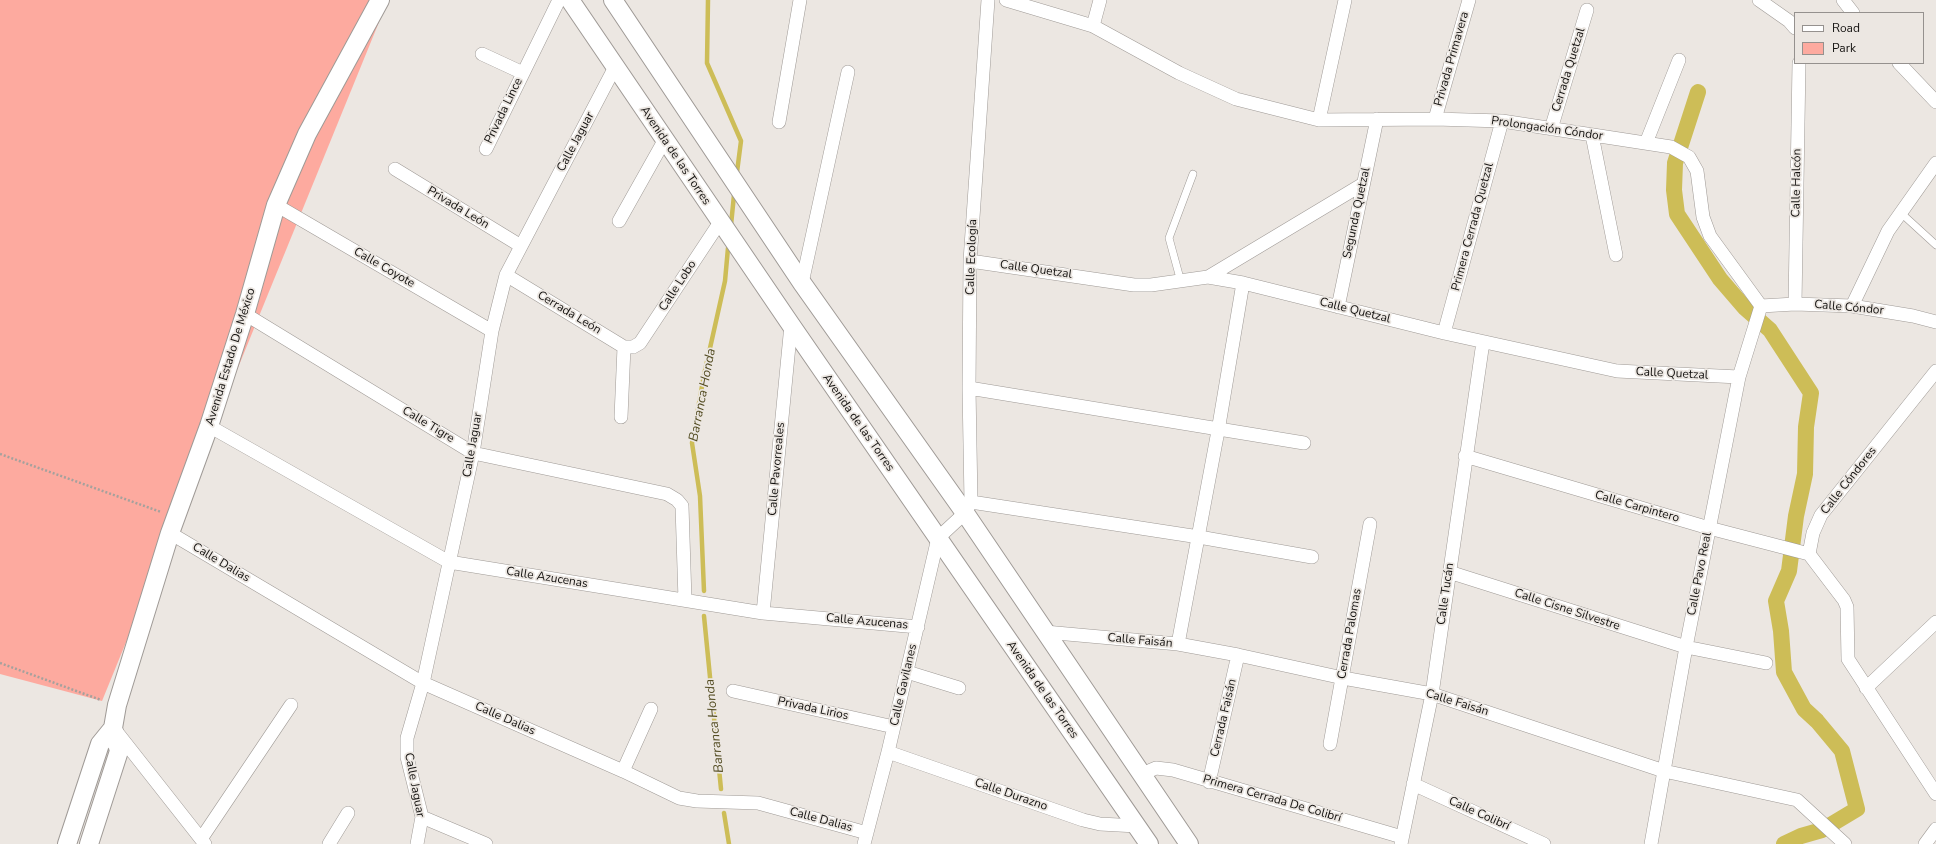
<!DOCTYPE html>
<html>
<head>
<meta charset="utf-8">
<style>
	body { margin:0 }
	#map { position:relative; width:1936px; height:844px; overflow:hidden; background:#ece7e2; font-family:"Nunito Sans",sans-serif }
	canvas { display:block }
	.legend { position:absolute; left:1794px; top:12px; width:130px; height:52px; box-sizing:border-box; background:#ece7e2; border:1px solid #95918e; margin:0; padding:5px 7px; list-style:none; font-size:12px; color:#13110f }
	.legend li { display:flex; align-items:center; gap:8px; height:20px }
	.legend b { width:20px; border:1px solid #95918e }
</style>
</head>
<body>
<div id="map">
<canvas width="1936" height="844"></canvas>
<ul class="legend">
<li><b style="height:5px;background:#fff"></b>Road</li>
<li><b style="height:11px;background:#fdaa9f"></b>Park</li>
</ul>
</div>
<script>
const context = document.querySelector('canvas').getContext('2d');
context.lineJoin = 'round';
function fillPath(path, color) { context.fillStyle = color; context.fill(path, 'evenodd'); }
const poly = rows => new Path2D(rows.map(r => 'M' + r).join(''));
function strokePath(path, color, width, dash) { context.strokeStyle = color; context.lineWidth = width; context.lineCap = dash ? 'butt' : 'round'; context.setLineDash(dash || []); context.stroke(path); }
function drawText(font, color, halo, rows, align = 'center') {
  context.font = font + ' "Nunito Sans",sans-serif'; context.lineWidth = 3.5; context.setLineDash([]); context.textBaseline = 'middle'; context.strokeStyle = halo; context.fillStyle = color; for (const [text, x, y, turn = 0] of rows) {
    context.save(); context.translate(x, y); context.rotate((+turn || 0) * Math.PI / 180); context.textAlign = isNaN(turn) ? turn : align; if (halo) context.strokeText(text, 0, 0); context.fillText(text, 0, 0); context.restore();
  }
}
const green = poly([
	[0,0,388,0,102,701,0,674]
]);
const stream = poly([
	[708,0,707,63,741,141,737,172],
	[731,225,734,195],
	[704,591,700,496,692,443,704,375,725,281,728,248],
	[704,616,721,789],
	[724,813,729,844]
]);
const canal = poly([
	[1698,92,1675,163,1674,190,1677,214,1720,279,1745,308,1770,330,1811,393,1806,427,1805,474,1796,516,1789,571,1776,601,1781,631,1784,672,1804,709,1817,721,1842,751,1857,809,1822,830,1801,836,1784,844]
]);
const path = poly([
	[0,454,161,512],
	[0,663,101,700]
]);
const lane = poly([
	[1901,213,1936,245],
	[1181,282,1169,238,1193,174]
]);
const street = poly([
	[1006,0,1093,26,1179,73,1236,99,1319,120,1435,119,1502,121,1671,147,1689,157,1697,171,1703,217,1710,236,1761,306],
	[1759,0,1789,21,1795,28],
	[1843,0,1853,13],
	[1093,26,1100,0],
	[482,54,523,73],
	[1899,63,1936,102],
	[1435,119,1469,0],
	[1319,120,1345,0],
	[779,122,800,0],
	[1551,129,1587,10],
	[1592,135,1616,255],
	[1646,143,1679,60],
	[486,149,559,0],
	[395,169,521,246],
	[276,205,492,331],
	[619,221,664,141],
	[970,261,1134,285,1151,285,1208,277,1243,283,1444,333,1617,371,1739,377],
	[506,275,624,347,633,347,640,343,720,222],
	[1208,277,1363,184],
	[802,283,848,72],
	[1795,304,1799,63],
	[1761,306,1795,304,1852,306,1913,316,1936,322],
	[1852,306,1888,231,1936,163],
	[1338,307,1377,119],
	[245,314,473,453,667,494,677,500,682,506,685,600],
	[1444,333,1502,121],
	[1936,371,1821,515,1813,533,1809,554,1844,600,1847,607,1848,659,1936,794],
	[969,388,1304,443],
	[621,417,624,347],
	[209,426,449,562,763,613,918,627],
	[1465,456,1709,528,1809,554],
	[971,502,1199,537,1312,557],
	[170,533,423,683,623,771,679,798,697,801,758,803,867,833],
	[1449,572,1686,647,1766,663],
	[763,613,791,325],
	[1045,632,1178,644,1238,655,1343,678,1432,694,1664,771,1797,800,1845,844],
	[1178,644,1218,431,1243,283],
	[907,672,959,688],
	[1866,688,1936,622],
	[733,691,894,727],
	[116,731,205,844],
	[1330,744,1370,524],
	[888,752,1083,820,1100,824,1137,826],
	[623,771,651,709],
	[1142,774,1156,768,1173,770,1402,837],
	[1209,782,1238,655],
	[1413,784,1544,844],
	[422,817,486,844],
	[201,839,291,705],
	[329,844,348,813],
	[417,844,422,817,407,757,407,738,423,683,473,453,492,331,506,275,615,67],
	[864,844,888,752,938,538,965,513,971,502,969,388,970,261,988,0],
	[1401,844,1432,694,1483,342],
	[1651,844,1686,647,1739,377,1761,306],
	[1925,844,1936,829]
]);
const secondary = poly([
	[570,0,791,325,1149,844],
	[613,0,802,283,965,513,1189,844],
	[67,844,100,744,113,728],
	[89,844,119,751,113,728,117,705,170,533,209,426,245,314,276,205,307,134,380,0]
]);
const streetNames = [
	["Privada Primavera",1452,59,-74],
	["Cerrada Quetzal",1569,70,-73],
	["Privada Lince",504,111,-64],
	["Prolongación Cóndor",1547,129,8],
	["Calle Jaguar",576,142,-62],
	["Avenida de las Torres",675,156,56],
	["Calle Halcón",1797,183,-89],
	["Privada León",458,208,31],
	["Segunda Quetzal",1357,213,-78],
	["Primera Cerrada Quetzal",1473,227,-75],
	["Calle Ecología",972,257,-88],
	["Calle Coyote",384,268,30],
	["Calle Quetzal",1036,270,8],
	["Calle Lobo",678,286,-57],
	["Calle Cóndor",1849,308,5],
	["Calle Quetzal",1355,311,14],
	["Cerrada León",569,313,31],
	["Avenida Estado De México",231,357,-73],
	["Calle Quetzal",1672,374,3],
	["Avenida de las Torres",858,423,55],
	["Calle Tigre",428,425,31],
	["Calle Jaguar",473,445,-80],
	["Calle Pavorreales",777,469,-85],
	["Calle Cóndores",1849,481,-52],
	["Calle Carpintero",1637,507,16],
	["Calle Dalias",221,563,31],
	["Calle Pavo Real",1700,574,-79],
	["Calle Azucenas",547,578,9],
	["Calle Tucán",1446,594,-82],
	["Calle Cisne Silvestre",1567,610,18],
	["Calle Azucenas",867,622,5],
	["Cerrada Palomas",1350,634,-80],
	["Calle Faisán",1140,641,5],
	["Calle Gavilanes",904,685,-77],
	["Avenida de las Torres",1042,690,55],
	["Calle Faisán",1457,703,17],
	["Privada Lirios",813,709,12],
	["Cerrada Faisán",1224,718,-77],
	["Calle Dalias",505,719,24],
	["Calle Jaguar",414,785,79],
	["Calle Durazno",1011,795,19],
	["Primera Cerrada De Colibrí",1272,799,16],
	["Calle Colibrí",1479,814,24],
	["Calle Dalias",821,820,15]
];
const waterNames = [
	["Barranca Honda",703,395,-79],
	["Barranca Honda",715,726,-96]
];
fillPath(green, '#fdaa9f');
strokePath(stream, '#cdbd57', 4.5);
strokePath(canal, '#cdbd57', 16);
strokePath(lane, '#9f9a96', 8);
strokePath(street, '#9f9a96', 14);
strokePath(secondary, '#9f9a96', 20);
strokePath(path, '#a5a19d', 2.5, [2, 2]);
strokePath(lane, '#fff', 7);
strokePath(street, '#fff', 13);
strokePath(secondary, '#fff', 18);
drawText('12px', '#13110f', '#ece7e2', streetNames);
drawText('italic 13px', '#544d23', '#ece7e2', waterNames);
</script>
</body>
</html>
